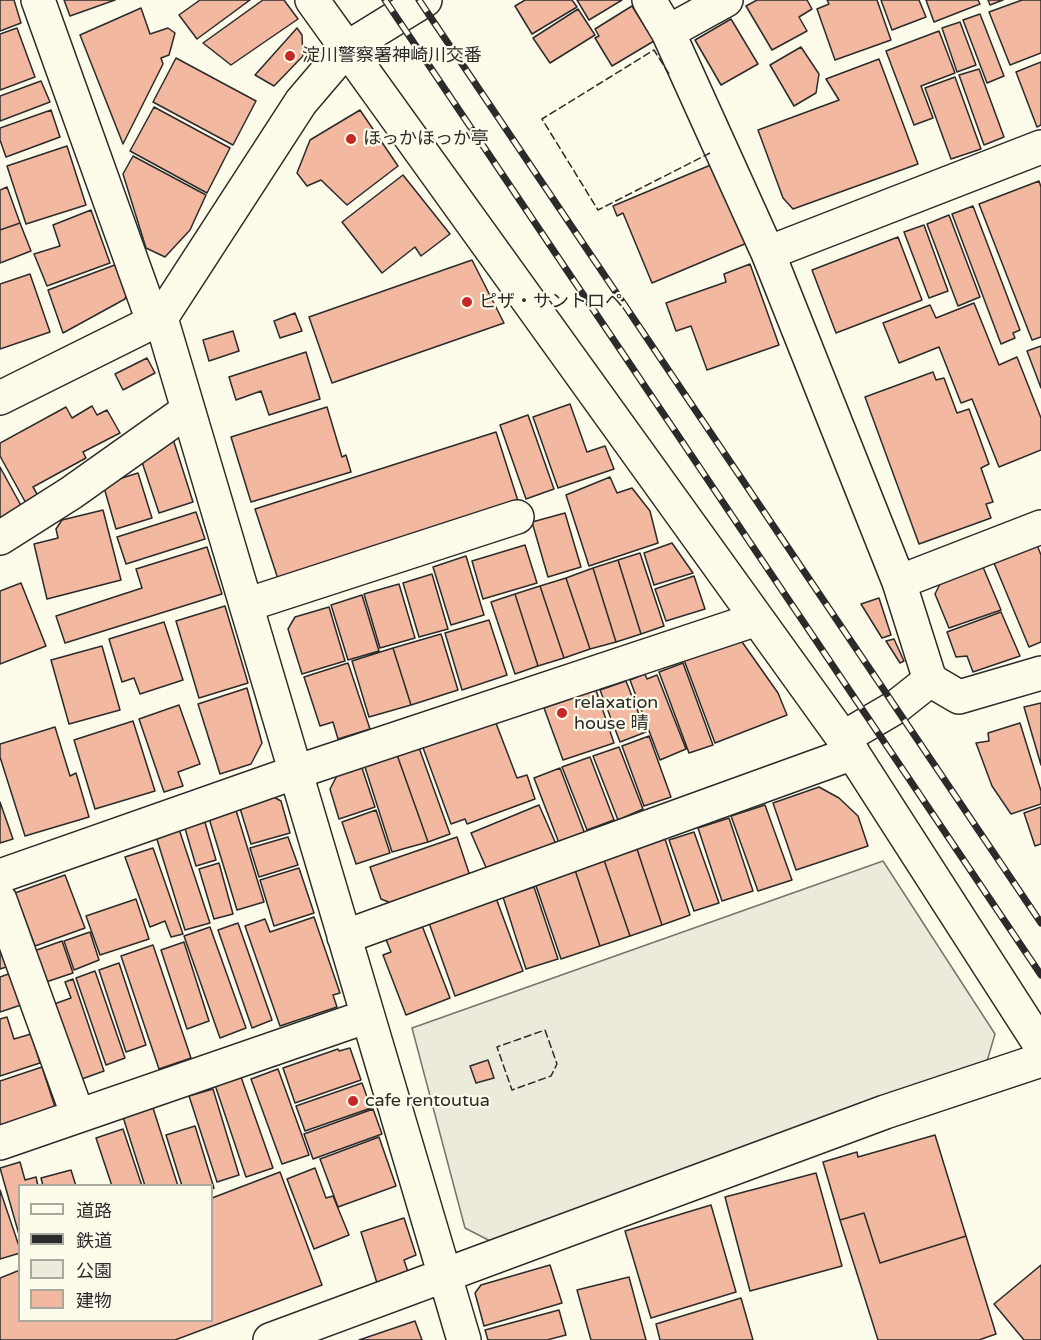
<!DOCTYPE html>
<html>
<head>
<meta charset="utf-8">
<style>
	body { margin:0 }
	#map { position:relative; width:1041px; height:1340px; overflow:hidden; background:#fdfbea; font-family:"Varela Round","Noto Sans JP",sans-serif }
	canvas { display:block }
	.legend { position:absolute; left:18px; top:1184px; width:195px; height:138px; box-sizing:border-box; background:#fdfbea; border:2px solid #a9a89e; margin:0; padding:8px 10px; list-style:none; font-size:18px; color:#2b2b2b }
	.legend li { display:flex; align-items:center; gap:12px; height:30px }
	.legend b { width:30px; border:2px solid #a9a89e }
</style>
</head>
<body>
<div id="map">
<canvas width="1041" height="1340"></canvas>
<ul class="legend">
<li><b style="height:8px;background:#fdfbea"></b>道路</li>
<li><b style="height:8px;background:#2b2b2b"></b>鉄道</li>
<li><b style="height:16px;background:#ecebdb"></b>公園</li>
<li><b style="height:16px;background:#f2b8a0"></b>建物</li>
</ul>
</div>
<script>
const context = document.querySelector('canvas').getContext('2d');
context.lineJoin = 'round';
function fillPath(path, color) { context.fillStyle = color; context.fill(path, 'evenodd'); }
const poly = rows => new Path2D(rows.map(r => 'M' + r).join(''));
function strokePath(path, color, width, dash) { context.strokeStyle = color; context.lineWidth = width; context.lineCap = dash ? 'butt' : 'round'; context.setLineDash(dash || []); context.stroke(path); }
function drawText(font, color, halo, rows, align = 'center') {
  context.font = font + ' "Varela Round","Noto Sans JP",sans-serif'; context.lineWidth = 4.5; context.setLineDash([]); context.textBaseline = 'middle'; context.strokeStyle = halo; context.fillStyle = color; for (const [text, x, y, turn = 0] of rows) {
    context.save(); context.translate(x, y); context.rotate((+turn || 0) * Math.PI / 180); context.textAlign = isNaN(turn) ? turn : align; if (halo) context.strokeText(text, 0, 0); context.fillText(text, 0, 0); context.restore();
  }
}
const green = poly([
	[883,861,995,1034,985,1068,496,1244,465,1228,412,1028,883,861]
]);
const building = poly([
	[0,0,14,0,21,23,0,31,0,0],
	[64,0,115,0,70,16,64,0],
	[200,0,250,0,197,39,179,15,200,0],
	[263,0,284,0,298,19,231,65,203,43,263,0],
	[525,0,572,0,577,7,532,34,515,6,525,0],
	[577,0,622,0,589,20,577,0],
	[757,0,807,0,812,9,799,17,807,31,772,50,746,6,757,0],
	[827,0,877,0,891,40,835,60,817,9,829,4,827,0],
	[881,0,919,0,926,17,892,30,881,0],
	[926,0,978,0,980,4,934,22,926,0],
	[988,0,1003,0,990,5,988,0],
	[1022,0,1041,0,1041,53,1010,65,989,12,1022,0],
	[632,6,654,41,612,66,595,38,599,36,595,29,632,6],
	[141,8,150,34,168,28,175,33,169,55,161,58,163,64,123,144,80,35,141,8],
	[578,9,595,35,550,63,533,38,578,9],
	[980,14,1004,76,987,83,963,20,980,14],
	[731,19,758,64,721,85,695,40,731,19],
	[960,22,976,65,957,72,942,28,960,22],
	[17,28,35,77,0,90,0,34,17,28],
	[297,28,302,35,303,56,274,86,255,75,297,28],
	[939,31,955,73,921,86,933,118,914,125,886,51,939,31],
	[801,47,819,74,816,93,794,106,770,65,801,47],
	[176,58,256,101,233,145,153,102,176,58],
	[879,59,918,164,793,209,783,198,758,130,839,100,826,79,879,59],
	[1041,62,1041,125,1037,127,1016,72,1041,62],
	[979,69,1004,137,984,145,959,75,979,69],
	[955,77,981,149,951,159,925,88,955,77],
	[41,81,50,102,0,121,0,96,41,81],
	[154,107,230,148,207,193,130,151,154,107],
	[51,110,60,137,6,157,0,140,0,128,51,110],
	[360,110,398,166,347,205,321,180,307,186,297,173,310,140,360,110],
	[67,146,86,205,26,224,7,166,67,146],
	[133,156,206,195,190,230,165,257,146,248,123,174,133,156],
	[713,164,747,243,652,283,623,213,617,216,613,206,713,164],
	[403,175,450,234,421,256,415,247,382,273,342,222,403,175],
	[1039,181,1041,187,1041,337,1032,340,979,204,1039,181],
	[7,187,20,223,0,230,0,190,7,187],
	[973,206,1020,330,1013,333,1015,338,1001,344,952,214,973,206],
	[91,210,110,263,47,286,34,254,60,246,53,225,91,210],
	[949,215,980,297,958,306,927,224,949,215],
	[20,223,31,251,0,263,0,230,20,223],
	[924,225,948,291,929,298,904,232,924,225],
	[898,237,922,300,836,333,812,270,898,237],
	[472,260,504,323,332,383,309,317,472,260],
	[120,263,129,286,125,299,63,333,48,290,120,263],
	[750,264,779,345,707,370,691,326,676,331,666,303,726,282,724,274,750,264],
	[30,274,50,332,0,349,0,284,30,274],
	[974,303,999,365,1017,357,1041,418,1041,450,999,467,972,399,961,403,939,347,899,363,883,323,930,305,936,318,974,303],
	[295,313,302,331,280,338,274,321,295,313],
	[233,331,239,351,209,361,203,340,233,331],
	[1041,346,1041,388,1027,351,1041,346],
	[306,352,320,399,269,415,261,391,236,400,229,377,306,352],
	[147,358,155,373,123,390,115,374,147,358],
	[933,372,936,380,944,378,957,413,969,409,989,464,981,468,993,502,986,504,991,518,919,544,865,397,933,372],
	[570,404,587,452,605,446,614,469,558,488,533,417,570,404],
	[92,406,97,415,107,410,120,433,83,452,86,458,33,487,40,499,27,505,0,456,0,443,66,407,72,418,92,406],
	[327,407,342,457,346,455,351,472,251,502,231,437,327,407],
	[528,415,554,489,526,499,500,425,528,415],
	[496,432,518,501,278,579,255,509,496,432],
	[173,439,193,502,159,513,140,456,173,439],
	[0,467,24,511,0,524,0,467],
	[138,473,152,518,116,529,103,484,138,473],
	[610,477,617,493,632,488,650,511,658,543,589,566,566,495,610,477],
	[103,510,121,580,47,599,34,544,58,538,56,529,62,520,103,510],
	[196,512,205,539,126,564,117,537,196,512],
	[565,513,581,567,548,577,532,522,565,513],
	[672,543,693,573,654,585,644,553,672,543],
	[525,545,537,583,483,599,472,561,525,545],
	[1037,545,1041,555,1041,642,1029,647,994,563,1037,545],
	[207,547,222,594,65,643,56,616,142,588,136,569,207,547],
	[640,553,664,626,641,634,618,560,640,553],
	[466,556,484,615,451,625,433,567,466,556],
	[618,560,641,634,616,642,593,568,618,560],
	[983,567,1001,610,949,628,935,594,940,584,983,567],
	[593,568,616,642,590,649,566,578,593,568],
	[432,574,448,629,419,637,403,583,432,574],
	[694,576,705,609,666,621,655,589,694,576],
	[566,578,590,649,564,658,540,586,566,578],
	[21,583,46,646,0,664,0,591,21,583],
	[399,584,415,638,380,648,364,594,399,584],
	[540,586,564,658,538,666,515,594,540,586],
	[515,594,538,666,515,674,491,602,515,594],
	[362,595,379,651,348,660,331,605,362,595],
	[879,598,891,635,882,638,861,604,879,598],
	[225,606,248,683,199,698,176,621,225,606],
	[329,607,345,661,302,674,288,629,295,617,329,607],
	[1001,612,1020,656,973,672,967,656,956,657,947,632,1001,612],
	[489,620,507,675,462,690,445,633,489,620],
	[164,622,183,680,140,694,134,678,122,682,109,639,164,622],
	[441,634,458,690,411,705,393,648,441,634],
	[740,639,778,693,787,715,715,743,684,660,740,639],
	[894,639,904,661,900,663,886,641,894,639],
	[102,646,120,710,69,724,51,660,102,646],
	[393,648,411,705,369,717,352,661,393,648],
	[348,663,370,729,338,739,333,722,320,726,304,677,348,663],
	[683,663,713,745,689,753,659,672,683,663],
	[645,674,647,679,657,675,686,749,660,760,630,680,645,674],
	[626,681,646,732,620,742,600,690,626,681],
	[247,688,262,743,251,764,220,774,198,704,247,688],
	[596,690,614,743,563,760,544,708,596,690],
	[1041,703,1041,765,1024,707,1041,703],
	[179,705,200,764,178,772,183,786,164,792,139,719,179,705],
	[494,718,517,778,527,775,535,799,467,824,465,819,451,824,422,745,494,718],
	[133,721,155,791,95,809,74,740,133,721],
	[1020,723,1041,791,1041,804,1011,814,992,786,976,743,989,741,988,733,1020,723],
	[55,727,70,776,76,773,89,817,25,836,0,757,0,744,55,727],
	[649,736,671,797,644,806,622,746,649,736],
	[418,745,450,834,428,842,396,752,418,745],
	[619,747,643,809,618,820,593,756,619,747],
	[396,752,428,842,392,852,364,764,396,752],
	[590,757,614,820,587,830,562,767,590,757],
	[360,762,375,807,339,819,330,789,341,768,360,762],
	[560,768,585,834,559,843,534,778,560,768],
	[819,787,839,798,858,816,868,846,796,870,773,803,819,787],
	[270,795,281,801,290,833,251,844,239,805,270,795],
	[0,802,13,839,0,843,0,802],
	[539,805,556,844,488,872,471,833,539,805],
	[765,805,792,880,758,891,731,816,765,805],
	[235,807,264,902,237,910,208,815,235,807],
	[1041,807,1041,844,1035,846,1024,813,1041,807],
	[376,810,390,853,356,864,342,822,376,810],
	[729,818,753,891,722,901,698,828,729,818],
	[204,819,216,860,196,866,184,825,204,819],
	[178,826,210,923,185,930,155,833,178,826],
	[694,832,719,903,694,911,669,840,694,832],
	[288,837,298,865,259,877,250,848,288,837],
	[457,837,470,876,391,903,381,899,370,867,457,837],
	[665,839,690,915,662,925,637,849,665,839],
	[153,848,183,934,171,937,165,921,150,927,125,857,153,848],
	[637,849,662,925,630,936,604,860,637,849],
	[604,860,630,936,600,946,575,870,604,860],
	[219,863,233,914,214,919,199,869,219,863],
	[299,868,314,913,274,926,260,880,299,868],
	[575,870,600,946,561,959,535,883,575,870],
	[65,875,85,928,35,946,15,893,65,875],
	[534,887,558,959,526,969,503,897,534,887],
	[496,898,523,971,455,996,429,923,496,898],
	[136,899,149,939,100,955,86,916,136,899],
	[314,917,340,993,333,995,337,1007,280,1026,245,926,265,919,270,932,314,917],
	[238,923,272,1020,252,1028,218,930,238,923],
	[421,923,450,998,406,1015,383,955,391,952,385,937,421,923],
	[210,927,246,1028,220,1038,184,936,210,927],
	[90,932,99,960,74,970,64,941,90,932],
	[0,941,9,966,0,969,0,941],
	[62,941,73,973,46,982,34,951,62,941],
	[184,942,209,1021,187,1029,161,950,184,942],
	[153,945,191,1058,159,1069,121,956,153,945],
	[119,963,146,1045,126,1052,99,970,119,963],
	[95,971,125,1058,106,1065,76,978,95,971],
	[14,972,24,1004,0,1012,0,977,14,972],
	[73,979,104,1071,79,1080,54,1004,71,998,65,982,73,979],
	[7,1017,14,1039,31,1034,40,1063,0,1076,0,1019,7,1017],
	[350,1048,361,1080,295,1103,283,1068,338,1049,339,1051,350,1048],
	[488,1060,494,1078,476,1083,470,1066,488,1060],
	[42,1067,55,1107,0,1125,0,1081,42,1067],
	[278,1069,309,1155,282,1164,251,1079,278,1069],
	[241,1077,273,1168,246,1177,215,1085,241,1077],
	[362,1083,371,1108,305,1131,296,1106,362,1083],
	[213,1089,239,1175,217,1182,189,1096,213,1089],
	[153,1108,178,1186,145,1186,123,1117,153,1108],
	[373,1109,382,1134,313,1159,304,1134,373,1109],
	[195,1126,214,1188,212,1189,212,1186,182,1186,166,1135,195,1126],
	[123,1129,142,1186,112,1186,96,1138,123,1129],
	[935,1135,966,1236,880,1263,864,1213,840,1220,823,1162,857,1152,858,1157,935,1135],
	[379,1137,396,1186,338,1207,320,1159,379,1137],
	[20,1162,25,1180,36,1177,38,1186,20,1186,20,1238,0,1168,20,1162],
	[315,1168,326,1198,333,1196,349,1235,314,1249,287,1179,315,1168],
	[71,1170,76,1186,43,1186,41,1178,71,1170],
	[280,1172,322,1285,175,1340,0,1340,0,1278,20,1270,20,1320,212,1320,212,1198,280,1172],
	[816,1173,842,1266,750,1291,725,1197,816,1173],
	[0,1190,20,1249,20,1253,0,1259,0,1190],
	[711,1205,736,1292,651,1318,625,1231,711,1205],
	[864,1213,880,1263,966,1236,996,1334,979,1340,878,1340,840,1220,864,1213],
	[404,1218,416,1255,404,1260,408,1272,377,1283,361,1232,404,1218],
	[550,1265,562,1303,484,1326,475,1293,481,1285,550,1265],
	[1041,1265,1041,1340,1024,1340,994,1304,1041,1265],
	[629,1277,646,1340,591,1340,577,1290,629,1277],
	[741,1298,753,1340,660,1340,656,1324,741,1298],
	[559,1310,566,1335,547,1340,488,1340,485,1330,559,1310],
	[415,1321,422,1340,359,1340,415,1321]
]);
const minor = poly([
	[38,0,153,321],
	[312,0,843,738,1041,1046],
	[649,0,668,32,768,253,899,582,930,680,959,697,1041,673],
	[668,32,726,0],
	[768,253,1041,147],
	[161,318,464,1340],
	[0,398,161,318,301,102,347,48,425,0],
	[0,538,71,493,188,410],
	[899,582,1041,527],
	[246,605,517,517],
	[843,738,896,707,930,680],
	[0,876,296,772,757,619],
	[0,900,78,1116],
	[344,937,853,753],
	[0,1143,368,1016],
	[270,1340,885,1112,1041,1060]
]);
const rail = poly([
	[385,0,1041,975],
	[419,0,1041,923]
]);
const fence = poly([
	[669,74,654,50,542,119,598,210,710,153],
	[545,1030,557,1064,551,1076,512,1090,497,1047,545,1030]
]);
const markers = [
	[290,56,6,"#c62828"],
	[351,139,6,"#c62828"],
	[467,302,6,"#c62828"],
	[562,713,6,"#c62828"],
	[353,1101,6,"#c62828"]
];
const poiNames = [
	["淀川警察署神崎川交番",302,56],
	["ほっかほっか亭",363,139],
	["ピザ・サントロペ",479,302],
	["relaxation",574,703],
	["house 晴",574,724],
	["cafe rentoutua",365,1101]
];
fillPath(green, '#ecebdb');
strokePath(green, '#74746e', 1.5);
fillPath(building, '#f2b8a0');
strokePath(building, '#2b2b2b', 1.5);
strokePath(minor, '#2b2b2b', 36);
strokePath(minor, '#fdfbea', 33);
strokePath(rail, '#2b2b2b', 7);
strokePath(rail, '#fdfbea', 4.5, [14]);
strokePath(fence, '#2b2b2b', 1.5, [8, 3]);
for (const [x, y, r, color] of markers) { const dot = new Path2D(); dot.arc(x, y, r, 0, 2 * Math.PI); context.fillStyle = color; context.fill(dot); strokePath(dot, '#fdfbea', 2); }
drawText('18px', '#2b2b2b', '#fdfbea', poiNames, 'left');
</script>
</body>
</html>
